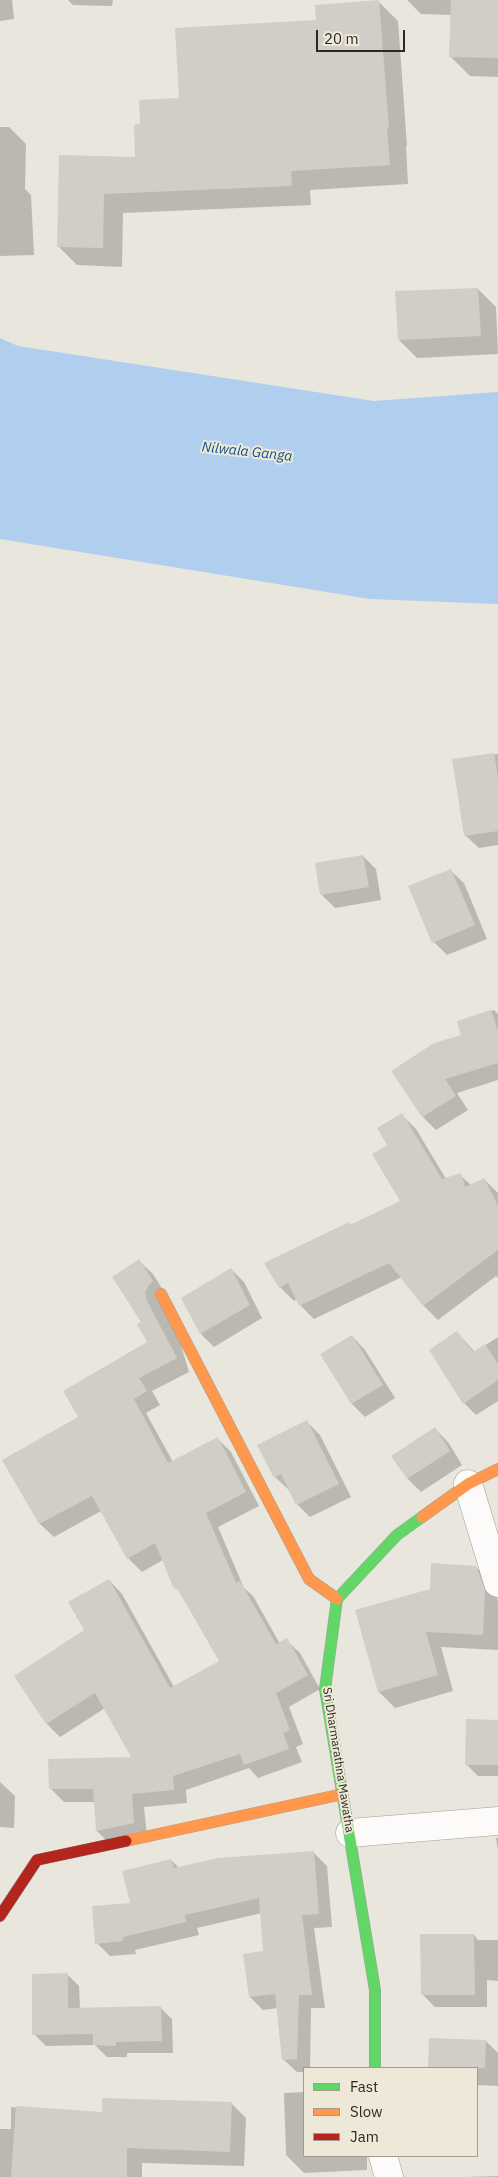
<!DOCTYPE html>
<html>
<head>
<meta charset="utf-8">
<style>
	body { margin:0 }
	#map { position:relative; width:498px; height:2177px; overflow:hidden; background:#e9e6dd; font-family:"IBM Plex Sans",sans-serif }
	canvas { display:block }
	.legend { position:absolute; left:303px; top:2067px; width:175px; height:90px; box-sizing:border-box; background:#eee8d8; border:1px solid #a09c8f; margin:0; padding:6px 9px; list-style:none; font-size:15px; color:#2b2922 }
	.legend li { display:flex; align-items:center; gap:10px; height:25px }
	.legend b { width:25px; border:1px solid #a09c8f }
	.scale { position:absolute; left:316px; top:30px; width:89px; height:22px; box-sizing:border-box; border:2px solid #2b2922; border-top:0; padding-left:6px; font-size:15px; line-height:18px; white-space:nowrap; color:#2b2922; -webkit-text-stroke:4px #eee8d8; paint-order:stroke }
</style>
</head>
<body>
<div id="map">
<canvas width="498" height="2177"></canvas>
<ul class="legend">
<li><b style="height:6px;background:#63d668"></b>Fast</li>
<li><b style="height:6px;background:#ff974d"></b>Slow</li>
<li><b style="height:6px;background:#b3261e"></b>Jam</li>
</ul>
<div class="scale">20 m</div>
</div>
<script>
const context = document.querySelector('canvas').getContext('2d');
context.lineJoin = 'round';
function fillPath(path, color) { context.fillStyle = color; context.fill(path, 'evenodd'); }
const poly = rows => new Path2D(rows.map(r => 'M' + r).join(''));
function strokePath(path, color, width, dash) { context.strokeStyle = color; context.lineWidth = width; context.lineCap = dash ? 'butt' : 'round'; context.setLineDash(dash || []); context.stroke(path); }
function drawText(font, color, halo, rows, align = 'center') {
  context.font = font + ' "IBM Plex Sans",sans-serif'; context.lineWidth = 4; context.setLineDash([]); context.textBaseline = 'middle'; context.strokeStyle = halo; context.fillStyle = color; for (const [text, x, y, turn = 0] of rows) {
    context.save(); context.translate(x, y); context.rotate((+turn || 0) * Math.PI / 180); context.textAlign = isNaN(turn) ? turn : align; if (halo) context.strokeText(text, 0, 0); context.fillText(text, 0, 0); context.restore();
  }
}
const water = poly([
	[0,338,18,346,374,401,498,392,498,604,370,599,0,539]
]);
const shadow = poly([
	[0,0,12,0,14,19,0,21],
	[68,0,113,0,112,6,73,5],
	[407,0,498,0,498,77,470,76,450,56,452,15,421,14],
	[379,2,398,21,407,146,406,146,408,184,310,190,311,205,123,213,122,267,77,265,58,246,60,157,137,158,142,126,181,99,317,21],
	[0,127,9,127,26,144,25,189,31,195,34,255,0,256],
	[478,289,496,307,498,354,417,358,399,340],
	[498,754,498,845,479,848,465,835,454,760],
	[363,856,376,869,381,900,335,908,322,895],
	[450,870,464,883,487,939,447,955,434,942],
	[494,1010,498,1014,498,1080,457,1093,468,1110,436,1130,423,1117,393,1071,463,1036,458,1022],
	[402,1115,416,1129,446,1179,460,1175,471,1185,484,1179,498,1193,498,1278,496,1276,438,1320,424,1306,402,1277,314,1319,300,1305,297,1299,294,1301,280,1287,351,1226,401,1201,389,1146],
	[139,1261,153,1274,166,1295,189,1372,152,1391,160,1405,146,1413,173,1462,218,1439,231,1452,259,1506,218,1527,244,1588,253,1596,280,1644,286,1640,300,1653,320,1689,289,1707,303,1744,296,1747,302,1762,258,1778,249,1768,186,1790,187,1803,144,1807,147,1836,110,1844,97,1831,95,1802,64,1802,51,1789,133,1758,105,1708,60,1737,47,1724,16,1677,86,1631,109,1580,122,1594,174,1687,221,1662,183,1596,176,1588,163,1560,142,1572,128,1558,101,1511,54,1537,40,1524,4,1460,80,1417,148,1343,142,1323],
	[231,1269,244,1282,262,1318,214,1347,201,1334],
	[457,1332,475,1352,498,1337,498,1401,476,1415,464,1403],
	[352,1336,365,1350,395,1398,365,1417,352,1404,322,1355],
	[307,1422,320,1435,351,1497,310,1517,297,1504,289,1490,275,1477],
	[435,1429,448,1442,462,1465,421,1492,408,1479,393,1456],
	[476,1567,492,1583,498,1601,498,1650,441,1647,453,1691,395,1708,379,1692,356,1611,431,1590],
	[498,1721,498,1776,478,1776,466,1764],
	[0,1782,15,1796,14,1828,0,1827],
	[496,1838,498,1838,498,1851],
	[314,1853,327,1866,332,1927,314,1928,325,2008,311,2008,310,2068,304,2068,304,2072,297,2072,283,2059,278,2008,263,2010,250,1997,264,1952,262,1913,197,1928,199,1935,135,1950,136,1954,110,1956,97,1943,171,1860,179,1868],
	[474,1935,478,1940,498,1940,498,1981,487,1980,487,2007,435,2007,422,1994],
	[67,1974,79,1986,80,2009,160,2007,172,2019,173,2053,127,2053,127,2057,107,2057,95,2045,46,2046,34,2034],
	[430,2039,486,2041,498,2053,498,2086,477,2085,477,2068,429,2068],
	[304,2092,304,2156,367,2156,367,2170,304,2173,286,2155,284,2093],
	[231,2103,246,2118,244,2166,142,2163,142,2177,0,2177,0,2129,11,2129,11,2107,103,2114],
	[498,2176,498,2177,466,2177]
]);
const building = poly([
	[379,0,389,128,387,128,390,165,291,171,292,186,104,194,103,248,57,247,59,155,135,157,134,125,140,124,139,100,179,98,175,28,316,20,315,5],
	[451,0,498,0,498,58,449,57],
	[478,288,481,336,398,340,395,291],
	[494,753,498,778,498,831,464,836,452,759],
	[363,855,369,887,320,895,315,863],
	[451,869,475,925,432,943,408,886],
	[491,1010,498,1031,498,1063,445,1079,456,1096,422,1117,391,1071,434,1043,461,1035,457,1021],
	[402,1113,442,1179,461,1173,465,1187,484,1178,498,1206,498,1250,423,1306,389,1263,299,1306,288,1283,279,1288,264,1263,349,1222,350,1225,400,1201,372,1154,387,1145,377,1128],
	[139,1259,153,1281,148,1286,145,1293,147,1301,177,1358,139,1378,147,1391,134,1399,168,1463,218,1437,246,1492,206,1513,236,1583,240,1581,276,1644,287,1638,308,1675,276,1693,290,1730,283,1733,289,1749,244,1765,240,1754,173,1776,174,1790,132,1794,134,1823,96,1831,93,1789,49,1789,48,1759,131,1757,95,1693,46,1724,14,1676,84,1630,68,1602,109,1579,170,1688,219,1661,177,1588,174,1589,155,1543,127,1559,92,1496,39,1524,2,1460,78,1417,63,1391,147,1342,137,1324,141,1322,112,1277],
	[231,1268,250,1305,200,1334,181,1298],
	[457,1331,473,1352,485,1344,498,1364,498,1380,463,1404,429,1350],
	[352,1335,383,1385,351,1404,320,1354],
	[307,1420,339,1484,296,1505,281,1474,274,1478,257,1445],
	[435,1427,450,1451,407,1479,391,1456],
	[431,1563,476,1566,485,1590,483,1635,426,1632,438,1675,378,1692,355,1610,430,1589],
	[466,1719,498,1720,498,1765,465,1765],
	[314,1851,319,1914,302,1915,312,1995,299,1995,297,2059,282,2060,275,1994,249,1997,243,1954,263,1951,259,1898,185,1915,186,1922,123,1937,123,1941,95,1944,92,1906,130,1903,122,1871,171,1859,174,1868,218,1858],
	[420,1934,474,1934,475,1995,421,1995],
	[68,1973,68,2008,161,2006,162,2041,116,2042,116,2046,93,2045,93,2034,32,2035,32,1974],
	[429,2038,486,2040,485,2068,428,2068],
	[102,2098,232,2102,230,2152,127,2148,127,2177,11,2177,16,2106,102,2112]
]);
const street = poly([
	[468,1484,498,1583],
	[350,1833,498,1821],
	[383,2156,389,2177]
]);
const fast = poly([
	[375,2068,375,1990,325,1689,337,1599,397,1535,422,1517]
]);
const slow = poly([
	[161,1294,309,1579,337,1599],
	[422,1517,468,1484,498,1469],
	[126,1841,343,1794]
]);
const jam = poly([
	[0,1916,37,1860,126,1841]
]);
const streetNames = [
	["Sri Dharmarathna Mawatha",338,1760,81]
];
const waterNames = [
	["Nilwala Ganga",247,452,6]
];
fillPath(water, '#b0ceee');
fillPath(shadow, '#0003');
fillPath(building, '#d1cec7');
strokePath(street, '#a19f98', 29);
strokePath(fast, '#a19f98', 12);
strokePath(slow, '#a19f98', 12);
strokePath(jam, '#a19f98', 12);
strokePath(street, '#fcfbfa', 28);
strokePath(fast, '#63d668', 11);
strokePath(slow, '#ff974d', 11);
strokePath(jam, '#b3261e', 11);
drawText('12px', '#2b2922', '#eee8d8', streetNames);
drawText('italic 14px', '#0f4f89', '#eee8d8', waterNames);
</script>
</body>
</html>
